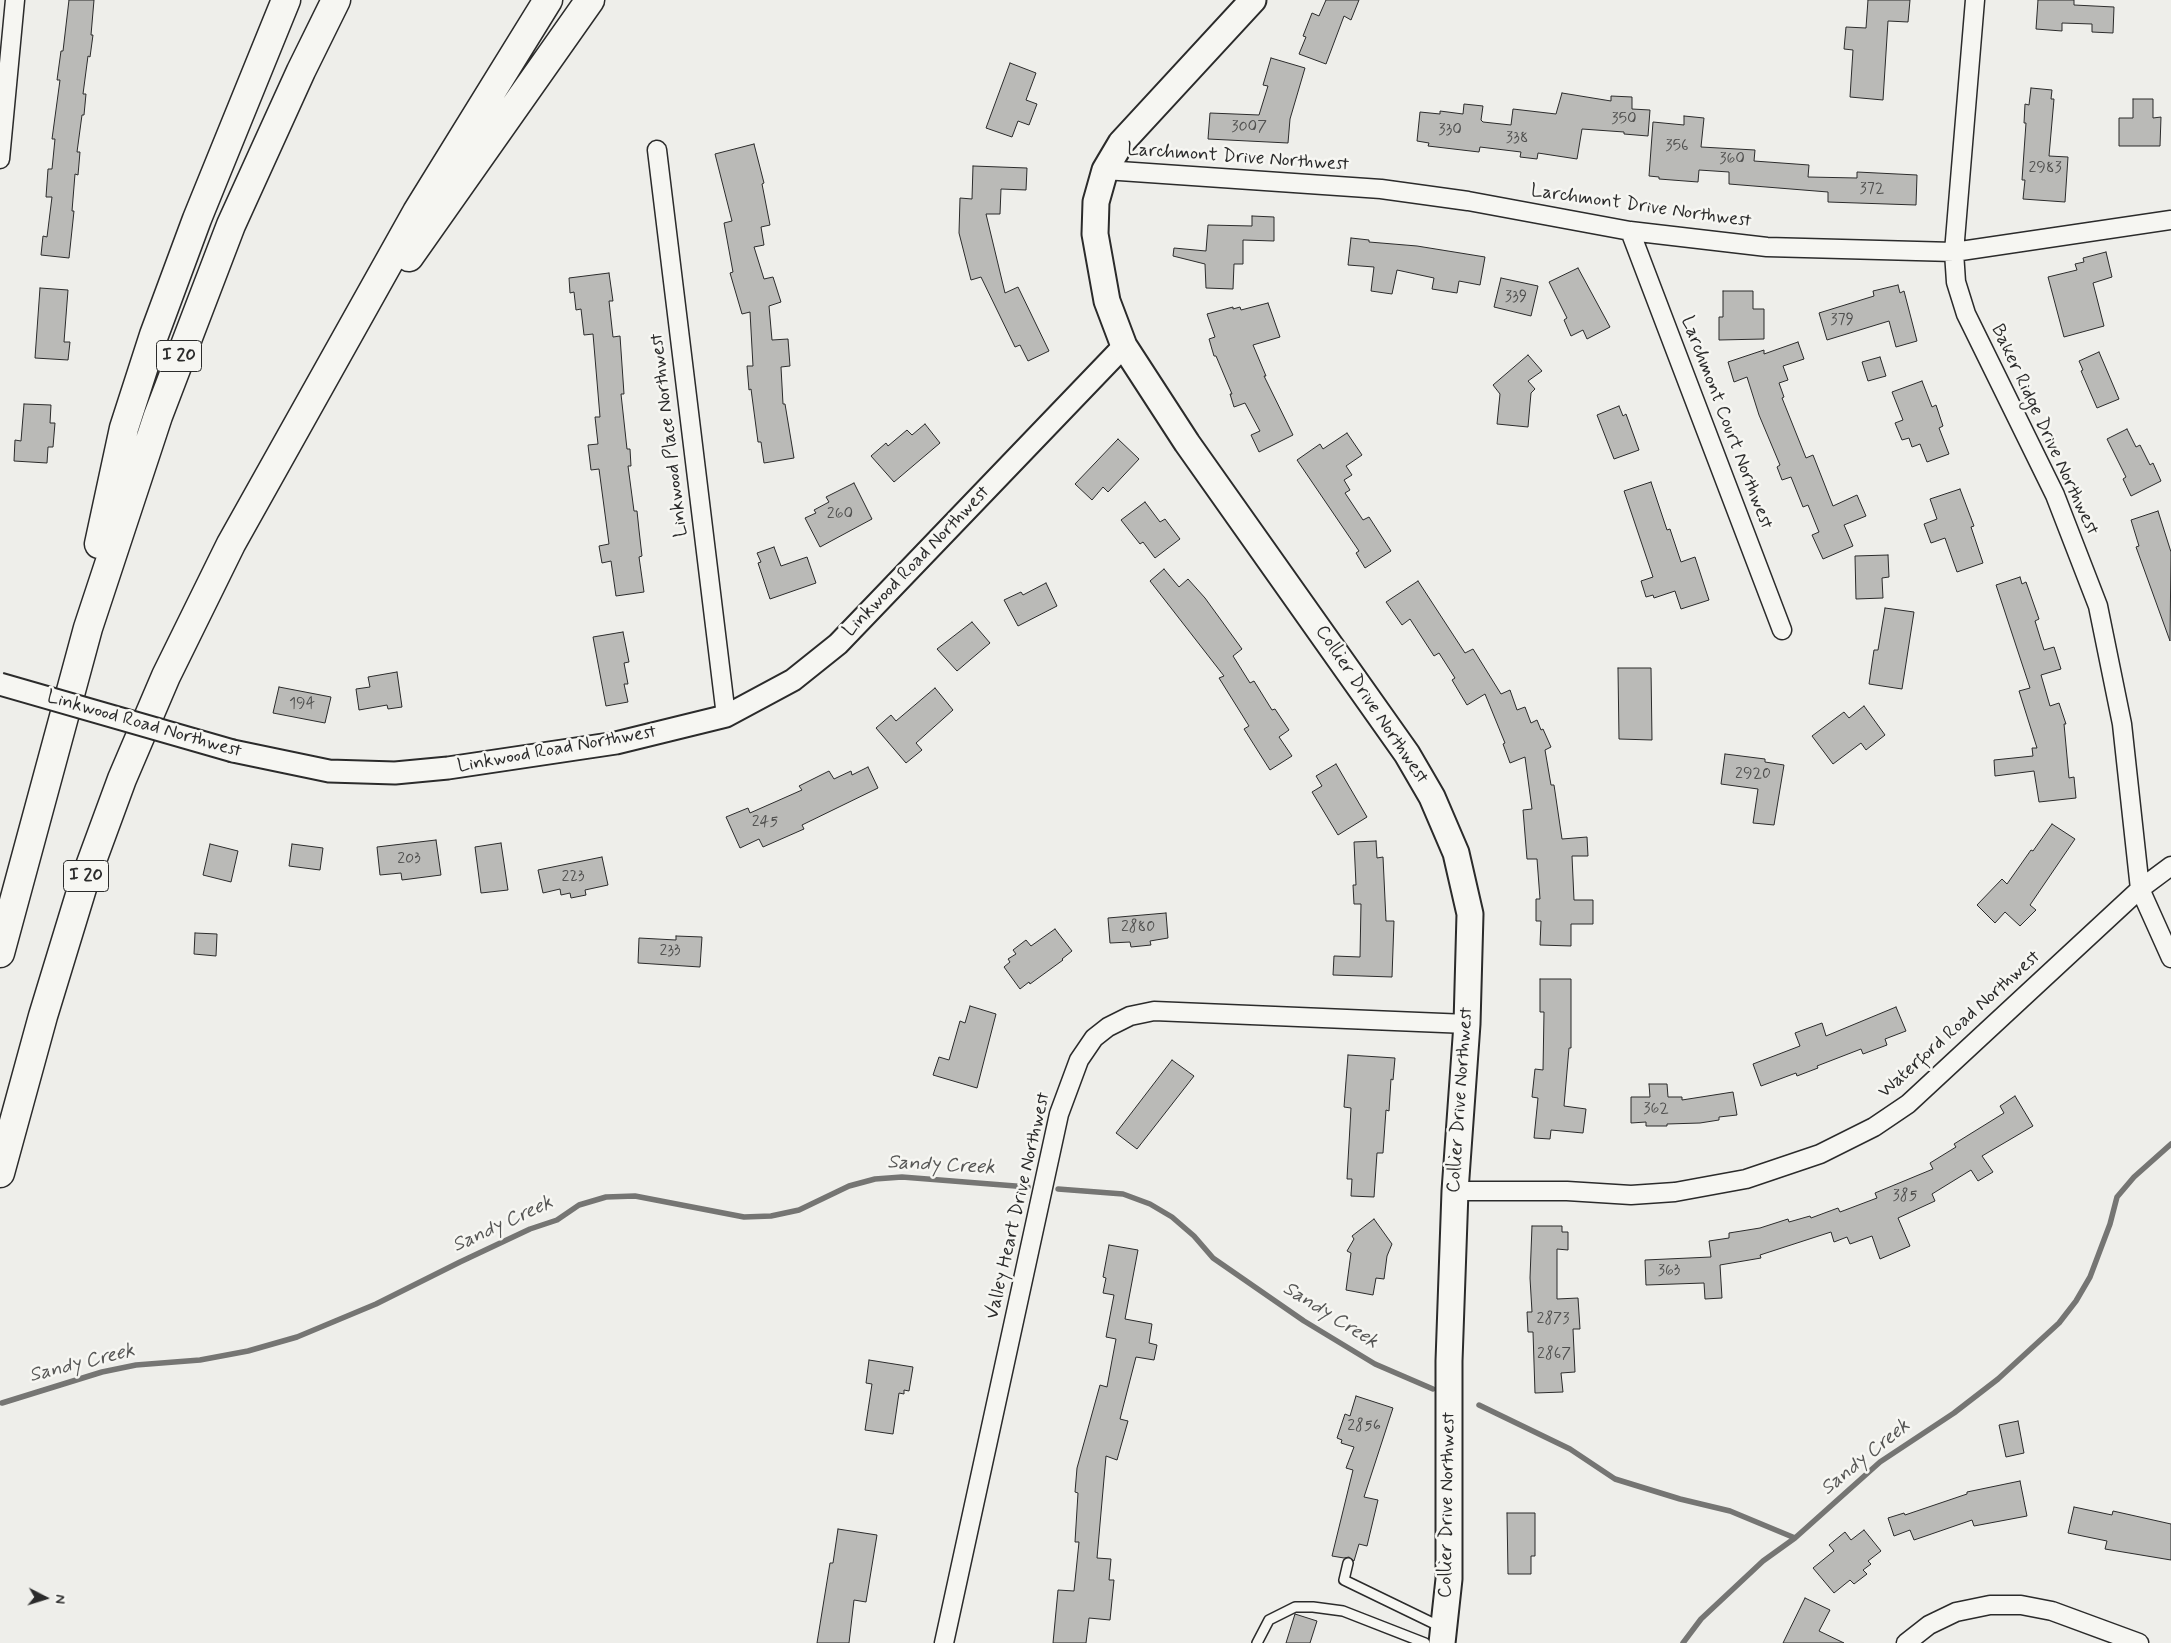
<!DOCTYPE html>
<html>
<head>
<meta charset="utf-8">
<style>
	body { margin:0 }
	#map { position:relative; width:2171px; height:1643px; overflow:hidden; background:#eeeeea; font-family:Mynerve,sans-serif }
	canvas { display:block }
	.north { position:absolute; left:20px; top:1573px; width:50px; height:50px; -webkit-text-stroke:4px #f6f6f2; paint-order:stroke; rotate:95deg; font-size:14px; font-weight:700; line-height:20px; text-align:center; color:#2b2b2b }
	.north::after { content:''; display:block; margin:auto; width:18px; height:22px; background:#2b2b2b; clip-path:polygon(50% 0,100% 100%,50% 72%,0 100%) }
</style>
</head>
<body>
<div id="map">
<canvas width="2171" height="1643"></canvas>
<div class="north">N</div>
</div>
<script>
const context = document.querySelector('canvas').getContext('2d');
context.lineJoin = 'round';
const poly = rows => new Path2D(rows.map(r => 'M' + r).join(''));
function strokePath(path, color, width, dash) { context.strokeStyle = color; context.lineWidth = width; context.lineCap = dash ? 'butt' : 'round'; context.setLineDash(dash || []); context.stroke(path); }
function fillPath(path, color) { context.fillStyle = color; context.fill(path, 'evenodd'); }
function drawText(font, color, halo, rows, align = 'center') {
  context.font = font + ' Mynerve,sans-serif'; context.lineWidth = 5; context.setLineDash([]); context.textBaseline = 'middle'; context.strokeStyle = halo; context.fillStyle = color; for (const [text, x, y, turn = 0] of rows) {
    context.save(); context.translate(x, y); context.rotate((+turn || 0) * Math.PI / 180); context.textAlign = isNaN(turn) ? turn : align; if (halo) context.strokeText(text, 0, 0); context.fillText(text, 0, 0); context.restore();
  }
}
const stream = poly([
	[1058,1189,1123,1194,1150,1204,1172,1217,1194,1236,1213,1258,1304,1321,1375,1364,1433,1389],
	[2,1403,102,1372,136,1365,200,1360,248,1351,297,1337,376,1304,460,1262,530,1229,557,1220,579,1205,606,1197,635,1196,744,1217,771,1216,799,1210,849,1186,875,1179,902,1177,1028,1187],
	[1479,1405,1570,1449,1615,1479,1680,1499,1730,1511,1795,1538],
	[1683,1643,1701,1619,1763,1561,1795,1538,1880,1462,1954,1413,1998,1379,2059,1323,2076,1301,2090,1277,2110,1224,2117,1197,2134,1177,2171,1144]
]);
const building = poly([
	[69,0,94,0,91,35,93,35,90,57,88,56,83,94,86,94,84,115,82,115,77,152,80,152,78,175,75,174,72,211,74,211,69,258,41,255,43,236,47,237,52,197,46,197,48,169,52,169,55,139,52,139,60,80,57,80,61,51,63,51,69,0],
	[1326,0,1359,0,1351,20,1344,16,1326,64,1299,54,1306,37,1303,36,1312,13,1319,16,1326,0],
	[1868,0,1910,0,1908,22,1888,21,1883,100,1850,97,1853,50,1844,49,1846,27,1866,28,1868,0],
	[2038,0,2074,0,2074,5,2114,7,2113,33,2092,32,2092,24,2062,23,2062,31,2036,29,2038,0],
	[1271,58,1305,68,1290,119,1288,143,1208,139,1210,113,1259,115,1268,86,1263,85,1271,58],
	[1010,63,1036,73,1026,100,1037,104,1029,125,1018,121,1012,137,986,128,1010,63],
	[2031,88,2052,90,2051,99,2054,99,2049,156,2068,157,2065,202,2023,199,2025,180,2022,180,2026,123,2024,123,2025,104,2029,105,2031,88],
	[1562,93,1611,101,1611,96,1632,97,1632,109,1650,110,1648,136,1624,134,1624,132,1582,129,1577,159,1538,153,1537,159,1520,157,1521,152,1480,147,1479,152,1428,146,1429,143,1417,141,1420,112,1440,114,1440,111,1463,114,1464,104,1483,106,1481,120,1483,122,1511,125,1513,109,1556,114,1562,93],
	[2133,99,2153,99,2153,118,2161,117,2160,146,2119,146,2119,118,2133,118,2133,99],
	[1684,116,1704,118,1701,147,1755,150,1754,161,1809,165,1808,177,1857,178,1857,172,1917,175,1916,205,1828,202,1828,192,1729,184,1729,172,1699,170,1698,182,1659,179,1659,177,1649,176,1653,122,1684,125,1684,116],
	[754,144,764,183,762,184,770,225,761,227,764,245,754,247,764,279,773,277,781,302,769,306,772,340,788,339,790,366,781,367,783,404,785,404,794,458,764,463,761,442,758,442,751,389,749,390,747,366,753,366,750,312,742,314,730,273,733,272,724,223,732,221,715,154,754,144],
	[973,166,1027,168,1026,190,1001,189,1000,214,986,214,1005,293,1018,287,1049,351,1028,361,1020,345,1015,347,981,277,971,280,959,233,960,198,972,199,973,166],
	[1252,216,1274,217,1274,241,1243,240,1243,264,1234,264,1233,289,1206,288,1205,264,1173,256,1174,248,1206,251,1208,225,1252,226,1252,216],
	[1351,238,1369,240,1369,242,1417,246,1485,257,1480,285,1459,281,1457,293,1432,289,1434,278,1397,270,1392,294,1371,291,1374,267,1348,265,1351,238],
	[2106,252,2112,277,2093,283,2104,326,2064,337,2048,277,2077,270,2075,264,2084,262,2083,258,2106,252],
	[1578,268,1610,327,1587,339,1583,330,1571,336,1564,320,1567,318,1549,282,1578,268],
	[609,273,613,301,609,301,613,337,620,336,624,394,621,394,627,449,630,449,631,466,628,466,634,511,637,511,639,530,642,556,639,557,644,592,616,596,611,561,602,563,599,546,609,544,599,469,591,470,588,445,598,444,595,417,600,417,593,334,584,335,581,309,576,310,574,292,570,293,569,278,609,273],
	[1501,278,1538,286,1531,316,1494,307,1501,278],
	[1898,285,1900,293,1904,291,1917,341,1896,347,1889,321,1827,340,1819,313,1874,296,1873,291,1898,285],
	[40,288,68,290,64,342,70,342,68,360,35,358,40,288],
	[1723,291,1753,291,1753,309,1764,309,1764,339,1719,340,1719,317,1723,317,1723,291],
	[1268,303,1280,337,1253,345,1266,376,1264,376,1293,435,1259,452,1251,435,1260,431,1245,403,1234,407,1230,394,1232,394,1216,356,1214,356,1209,339,1215,337,1207,314,1233,307,1233,309,1240,307,1241,310,1268,303],
	[1798,342,1804,359,1783,366,1788,380,1779,383,1784,397,1782,398,1806,458,1813,455,1833,506,1857,495,1866,516,1844,525,1853,546,1823,559,1812,535,1819,532,1808,505,1803,507,1791,477,1782,480,1777,467,1780,465,1759,415,1747,377,1734,382,1728,362,1764,350,1764,354,1798,342],
	[2099,352,2119,399,2097,408,2081,371,2083,370,2079,361,2099,352],
	[1528,355,1542,371,1528,381,1535,389,1531,393,1528,427,1497,424,1500,394,1493,385,1528,355],
	[1880,357,1886,376,1868,381,1862,362,1880,357],
	[1922,381,1932,407,1936,405,1943,426,1939,428,1949,454,1927,462,1920,444,1912,447,1909,438,1902,440,1895,423,1903,420,1892,392,1922,381],
	[24,404,51,405,50,423,55,423,53,447,48,447,47,463,14,461,15,440,21,441,24,404],
	[1619,406,1623,416,1626,414,1639,450,1614,459,1597,415,1619,406],
	[925,424,940,443,894,482,871,456,886,443,888,446,907,430,912,435,925,424],
	[2127,429,2136,447,2140,445,2150,465,2153,463,2161,481,2131,496,2123,479,2126,477,2107,439,2127,429],
	[1347,433,1362,455,1346,466,1352,475,1344,480,1350,490,1345,493,1363,520,1369,517,1391,551,1365,568,1356,553,1359,551,1297,460,1320,444,1323,449,1347,433],
	[1118,439,1139,459,1108,492,1103,487,1092,500,1075,484,1118,439],
	[1651,482,1667,530,1670,529,1681,562,1695,557,1709,600,1681,609,1675,591,1654,598,1653,595,1646,597,1641,581,1653,577,1624,491,1651,482],
	[854,483,872,519,820,547,805,518,816,513,814,510,829,502,826,497,854,483],
	[1960,489,1974,526,1971,527,1983,563,1957,572,1945,538,1931,543,1924,524,1937,519,1930,499,1960,489],
	[1145,502,1160,522,1165,519,1180,539,1155,558,1143,542,1140,544,1121,520,1145,502],
	[2158,511,2171,552,2170,641,2136,547,2139,546,2131,520,2158,511],
	[774,547,781,566,807,557,816,583,770,599,758,563,761,562,757,553,774,547],
	[1888,555,1889,577,1882,578,1883,598,1856,599,1855,556,1888,555],
	[1164,569,1179,587,1188,579,1205,598,1242,649,1233,656,1250,683,1254,681,1272,710,1275,709,1289,730,1279,737,1292,756,1270,770,1244,729,1249,726,1219,678,1224,676,1150,581,1164,569],
	[2020,577,2022,584,2026,582,2039,619,2035,621,2044,650,2054,647,2061,669,2041,675,2050,706,2059,703,2066,724,2064,724,2069,778,2074,777,2076,798,2039,802,2034,771,1995,776,1994,760,2033,756,2032,748,2037,748,2019,691,2030,688,1996,585,2020,577],
	[1418,581,1465,653,1473,649,1501,694,1510,690,1517,710,1525,707,1531,723,1537,720,1541,730,1543,729,1551,747,1545,750,1551,785,1554,785,1562,839,1587,837,1588,856,1572,856,1574,900,1593,900,1593,924,1571,924,1571,946,1540,945,1541,921,1536,921,1536,899,1540,899,1537,859,1527,859,1523,810,1532,809,1525,757,1510,763,1503,744,1505,743,1485,694,1467,705,1452,680,1455,678,1439,653,1434,656,1410,619,1402,625,1386,602,1418,581],
	[1046,583,1057,606,1018,626,1004,600,1021,592,1023,595,1046,583],
	[1885,608,1914,612,1902,689,1869,684,1874,650,1878,650,1885,608],
	[972,622,990,643,957,671,937,649,972,622],
	[623,632,629,662,624,663,628,684,624,684,628,702,606,706,593,637,623,632],
	[1618,668,1651,668,1652,740,1619,739,1618,668],
	[397,672,402,707,388,709,387,705,359,710,356,689,370,687,368,677,397,672],
	[279,687,331,697,325,723,273,713,279,687],
	[935,688,953,710,916,743,922,750,906,763,876,728,891,715,896,721,935,688],
	[1864,706,1885,735,1866,750,1861,743,1833,764,1812,736,1844,712,1849,718,1864,706],
	[1725,754,1765,759,1765,762,1784,765,1774,825,1753,823,1758,789,1721,784,1725,754],
	[1336,764,1367,817,1338,835,1312,792,1322,786,1316,776,1336,764],
	[868,767,878,788,802,825,804,829,763,847,759,839,740,848,726,817,748,808,750,813,802,790,799,786,829,771,834,779,851,771,852,775,868,767],
	[2052,824,2075,839,2030,905,2036,910,2020,926,2005,912,1995,923,1977,905,2002,879,2007,884,2031,850,2033,851,2052,824],
	[436,840,441,875,402,880,401,873,380,875,377,847,436,840],
	[1376,841,1377,858,1383,857,1386,921,1394,921,1392,977,1333,975,1334,956,1360,957,1361,904,1354,904,1353,885,1356,885,1354,842,1376,841],
	[501,843,508,890,481,893,475,847,501,843],
	[210,844,238,851,231,882,203,875,210,844],
	[292,844,323,848,320,870,289,866,292,844],
	[602,857,608,885,585,890,586,895,571,898,570,893,561,895,560,889,543,893,538,870,602,857],
	[1166,913,1168,938,1150,941,1151,945,1131,947,1130,942,1110,943,1108,918,1166,913],
	[1055,929,1072,951,1062,959,1063,960,1030,984,1029,982,1020,989,1004,967,1010,962,1008,959,1016,954,1013,950,1026,940,1031,946,1055,929],
	[195,933,217,934,216,956,194,954,195,933],
	[676,936,702,937,700,967,638,963,639,938,676,940,676,936],
	[1540,979,1571,979,1571,1048,1569,1048,1564,1106,1586,1109,1583,1133,1551,1130,1550,1139,1534,1138,1538,1098,1532,1097,1535,1069,1543,1070,1544,1012,1540,1012,1540,979],
	[970,1006,996,1014,977,1088,933,1075,939,1057,949,1060,960,1021,965,1023,970,1006],
	[1896,1007,1906,1031,1885,1039,1887,1045,1863,1054,1861,1049,1817,1066,1818,1068,1797,1076,1796,1073,1761,1086,1753,1064,1800,1046,1795,1033,1822,1023,1826,1036,1896,1007],
	[1348,1055,1395,1058,1393,1080,1391,1079,1389,1111,1386,1110,1383,1153,1377,1153,1374,1197,1351,1196,1352,1179,1347,1179,1351,1108,1344,1107,1348,1055],
	[1172,1060,1194,1076,1137,1149,1116,1133,1172,1060],
	[1649,1084,1667,1084,1668,1097,1682,1097,1682,1100,1733,1092,1737,1115,1719,1117,1719,1120,1700,1123,1667,1124,1667,1126,1646,1126,1646,1122,1631,1123,1631,1097,1650,1097,1649,1084],
	[2015,1096,2033,1126,1982,1156,1993,1172,1978,1181,1971,1170,1932,1194,1935,1201,1898,1218,1910,1246,1880,1259,1872,1236,1850,1244,1847,1237,1834,1242,1831,1232,1760,1255,1761,1258,1720,1265,1722,1298,1705,1299,1704,1283,1646,1285,1645,1260,1711,1257,1709,1241,1729,1238,1729,1233,1760,1228,1788,1219,1789,1222,1810,1216,1811,1218,1838,1208,1840,1212,1877,1198,1875,1193,1933,1169,1930,1163,1956,1147,1954,1144,2004,1113,2000,1106,2015,1096],
	[1374,1219,1392,1244,1387,1256,1384,1279,1376,1278,1373,1295,1346,1290,1351,1253,1347,1251,1354,1239,1352,1236,1374,1219],
	[1532,1226,1562,1226,1562,1232,1568,1232,1568,1250,1557,1249,1557,1299,1578,1298,1580,1329,1573,1329,1575,1372,1561,1373,1563,1392,1535,1393,1533,1332,1528,1332,1527,1312,1532,1312,1530,1278,1532,1226],
	[1109,1245,1138,1250,1125,1319,1152,1324,1149,1343,1157,1345,1154,1360,1136,1357,1120,1419,1128,1421,1117,1460,1106,1456,1097,1558,1111,1559,1109,1580,1114,1580,1110,1620,1089,1618,1086,1643,1053,1643,1058,1590,1074,1591,1079,1542,1075,1542,1078,1493,1075,1492,1077,1468,1100,1385,1107,1387,1116,1339,1106,1337,1114,1295,1103,1293,1106,1278,1103,1277,1109,1245],
	[869,1360,913,1367,909,1391,904,1390,904,1394,899,1393,893,1434,865,1430,872,1384,866,1383,869,1360],
	[1356,1396,1393,1408,1364,1497,1378,1500,1367,1546,1359,1544,1354,1561,1349,1557,1344,1558,1332,1556,1353,1470,1346,1468,1354,1447,1341,1443,1342,1440,1337,1438,1345,1414,1350,1416,1356,1396],
	[2018,1421,2024,1453,2006,1457,1999,1425,2018,1421],
	[2020,1481,2027,1516,1974,1526,1972,1520,1914,1540,1910,1530,1894,1536,1888,1518,1904,1513,1905,1515,1967,1494,1967,1492,2020,1481],
	[2074,1507,2112,1515,2113,1511,2171,1524,2171,1560,2105,1549,2107,1541,2068,1533,2074,1507],
	[1507,1513,1535,1513,1535,1556,1531,1556,1531,1574,1508,1574,1507,1513],
	[838,1529,877,1535,866,1602,854,1600,849,1643,817,1643,830,1563,833,1563,838,1529],
	[1864,1530,1881,1551,1868,1561,1871,1564,1863,1570,1867,1574,1854,1584,1850,1580,1834,1593,1813,1568,1834,1551,1829,1545,1845,1532,1851,1540,1864,1530],
	[1805,1598,1830,1610,1819,1631,1844,1643,1783,1643,1805,1598],
	[1295,1614,1317,1621,1310,1643,1286,1643,1295,1614]
]);
const service = poly([
	[1348,1563,1344,1580,1441,1627],
	[1257,1643,1269,1620,1295,1607,1313,1607,1343,1611,1425,1643]
]);
const minor = poly([
	[1975,0,1954,252,1956,282,1966,314,2055,495,2098,606,2122,724,2140,889,2171,958],
	[657,150,726,716],
	[0,159,15,0],
	[1105,170,1381,189,1468,201,1630,231,1767,247,1954,252,2171,220],
	[1630,231,1782,630],
	[1455,1191,1567,1191,1631,1195,1675,1192,1746,1179,1820,1154,1874,1127,1908,1104,2140,889,2171,866],
	[944,1643,1059,1114,1079,1060,1094,1038,1108,1027,1130,1016,1154,1011,1467,1024],
	[1906,1643,1929,1625,1956,1612,1990,1605,2021,1605,2052,1611,2139,1643]
]);
const tertiary = poly([
	[233,751,329,771,395,773,448,768,616,743,726,716,793,680,838,644,1124,346]
]);
const secondary = poly([
	[1253,0,1121,143,1105,170,1096,202,1095,234,1107,301,1124,346,1187,443,1407,754,1432,797,1456,853,1470,914,1467,1024,1455,1191,1449,1361,1449,1579,1442,1643]
]);
const motorway = poly([
	[409,257,590,0],
	[99,544,124,428,154,335,197,219,286,0],
	[0,953,88,628,158,416,231,225,301,71,336,0],
	[0,1173,43,1016,83,885,122,779,166,676,231,544,417,212,548,0]
]);
const tertiaryBridge = poly([
	[0,684,233,751]
]);
const numberNames = [
	["350",1624,120],
	["3007",1249,128],
	["330",1450,131],
	["338",1517,139],
	["356",1677,147],
	["360",1732,160],
	["2983",2045,169],
	["372",1872,190],
	["339",1516,298],
	["379",1842,321],
	["260",840,515],
	["194",302,705],
	["2920",1753,775],
	["245",765,823],
	["203",409,860],
	["223",573,878],
	["2880",1138,928],
	["233",670,952],
	["362",1656,1110],
	["385",1905,1197],
	["363",1669,1272],
	["2873",1553,1320],
	["2867",1554,1355],
	["2856",1364,1427]
];
const shields = [
	[179,356,45],
	[86,876,45]
];
const shieldNames = [
	["I 20",179,356],
	["I 20",86,876]
];
const streetNames = [
	["Larchmont Drive Northwest",1238,158,4],
	["Larchmont Drive Northwest",1641,207,8],
	["Larchmont Court Northwest",1726,423,69],
	["Baker Ridge Drive Northwest",2044,430,65],
	["Linkwood Place Northwest",670,435,-97],
	["Linkwood Road Northwest",917,562,-46],
	["Collier Drive Northwest",1371,705,56],
	["Linkwood Road Northwest",144,725,16],
	["Linkwood Road Northwest",557,750,-10],
	["Waterford Road Northwest",1960,1025,-42],
	["Collier Drive Northwest",1461,1100,-86],
	["Valley Heart Drive Northwest",1019,1206,-77],
	["Collier Drive Northwest",1448,1505,-89]
];
const waterNames = [
	["Sandy Creek",941,1166,3],
	["Sandy Creek",503,1225,-25],
	["Sandy Creek",1330,1316,32],
	["Sandy Creek",82,1364,-14],
	["Sandy Creek",1866,1458,-39]
];
strokePath(stream, '#757573', 5.5);
fillPath(building, '#babab7');
strokePath(building, '#2b2b2b', 1);
strokePath(service, '#2b2b2b', 12);
strokePath(minor, '#2b2b2b', 21);
strokePath(tertiary, '#2b2b2b', 25);
strokePath(secondary, '#2b2b2b', 29);
strokePath(motorway, '#2b2b2b', 31);
strokePath(service, '#f6f6f2', 9);
strokePath(minor, '#f6f6f2', 18);
strokePath(tertiary, '#f6f6f2', 21);
strokePath(secondary, '#f6f6f2', 25);
strokePath(motorway, '#f6f6f2', 28);
strokePath(tertiaryBridge, '#2b2b2b', 25, []);
strokePath(tertiaryBridge, '#f6f6f2', 21);
drawText('16px', '#4f4f4e', null, numberNames);
for (const [x, y, w] of shields) { const box = new Path2D(); box.roundRect(x - w / 2, y - 15.5, w, 31, 4); context.fillStyle = '#f6f6f2'; context.fill(box); strokePath(box, '#2b2b2b', 1); }
drawText('bold 18px', '#2b2b2b', null, shieldNames);
drawText('19px', '#2b2b2b', '#f6f6f2', streetNames);
drawText('italic 20px', '#565655', '#f6f6f2', waterNames);
</script>
</body>
</html>
